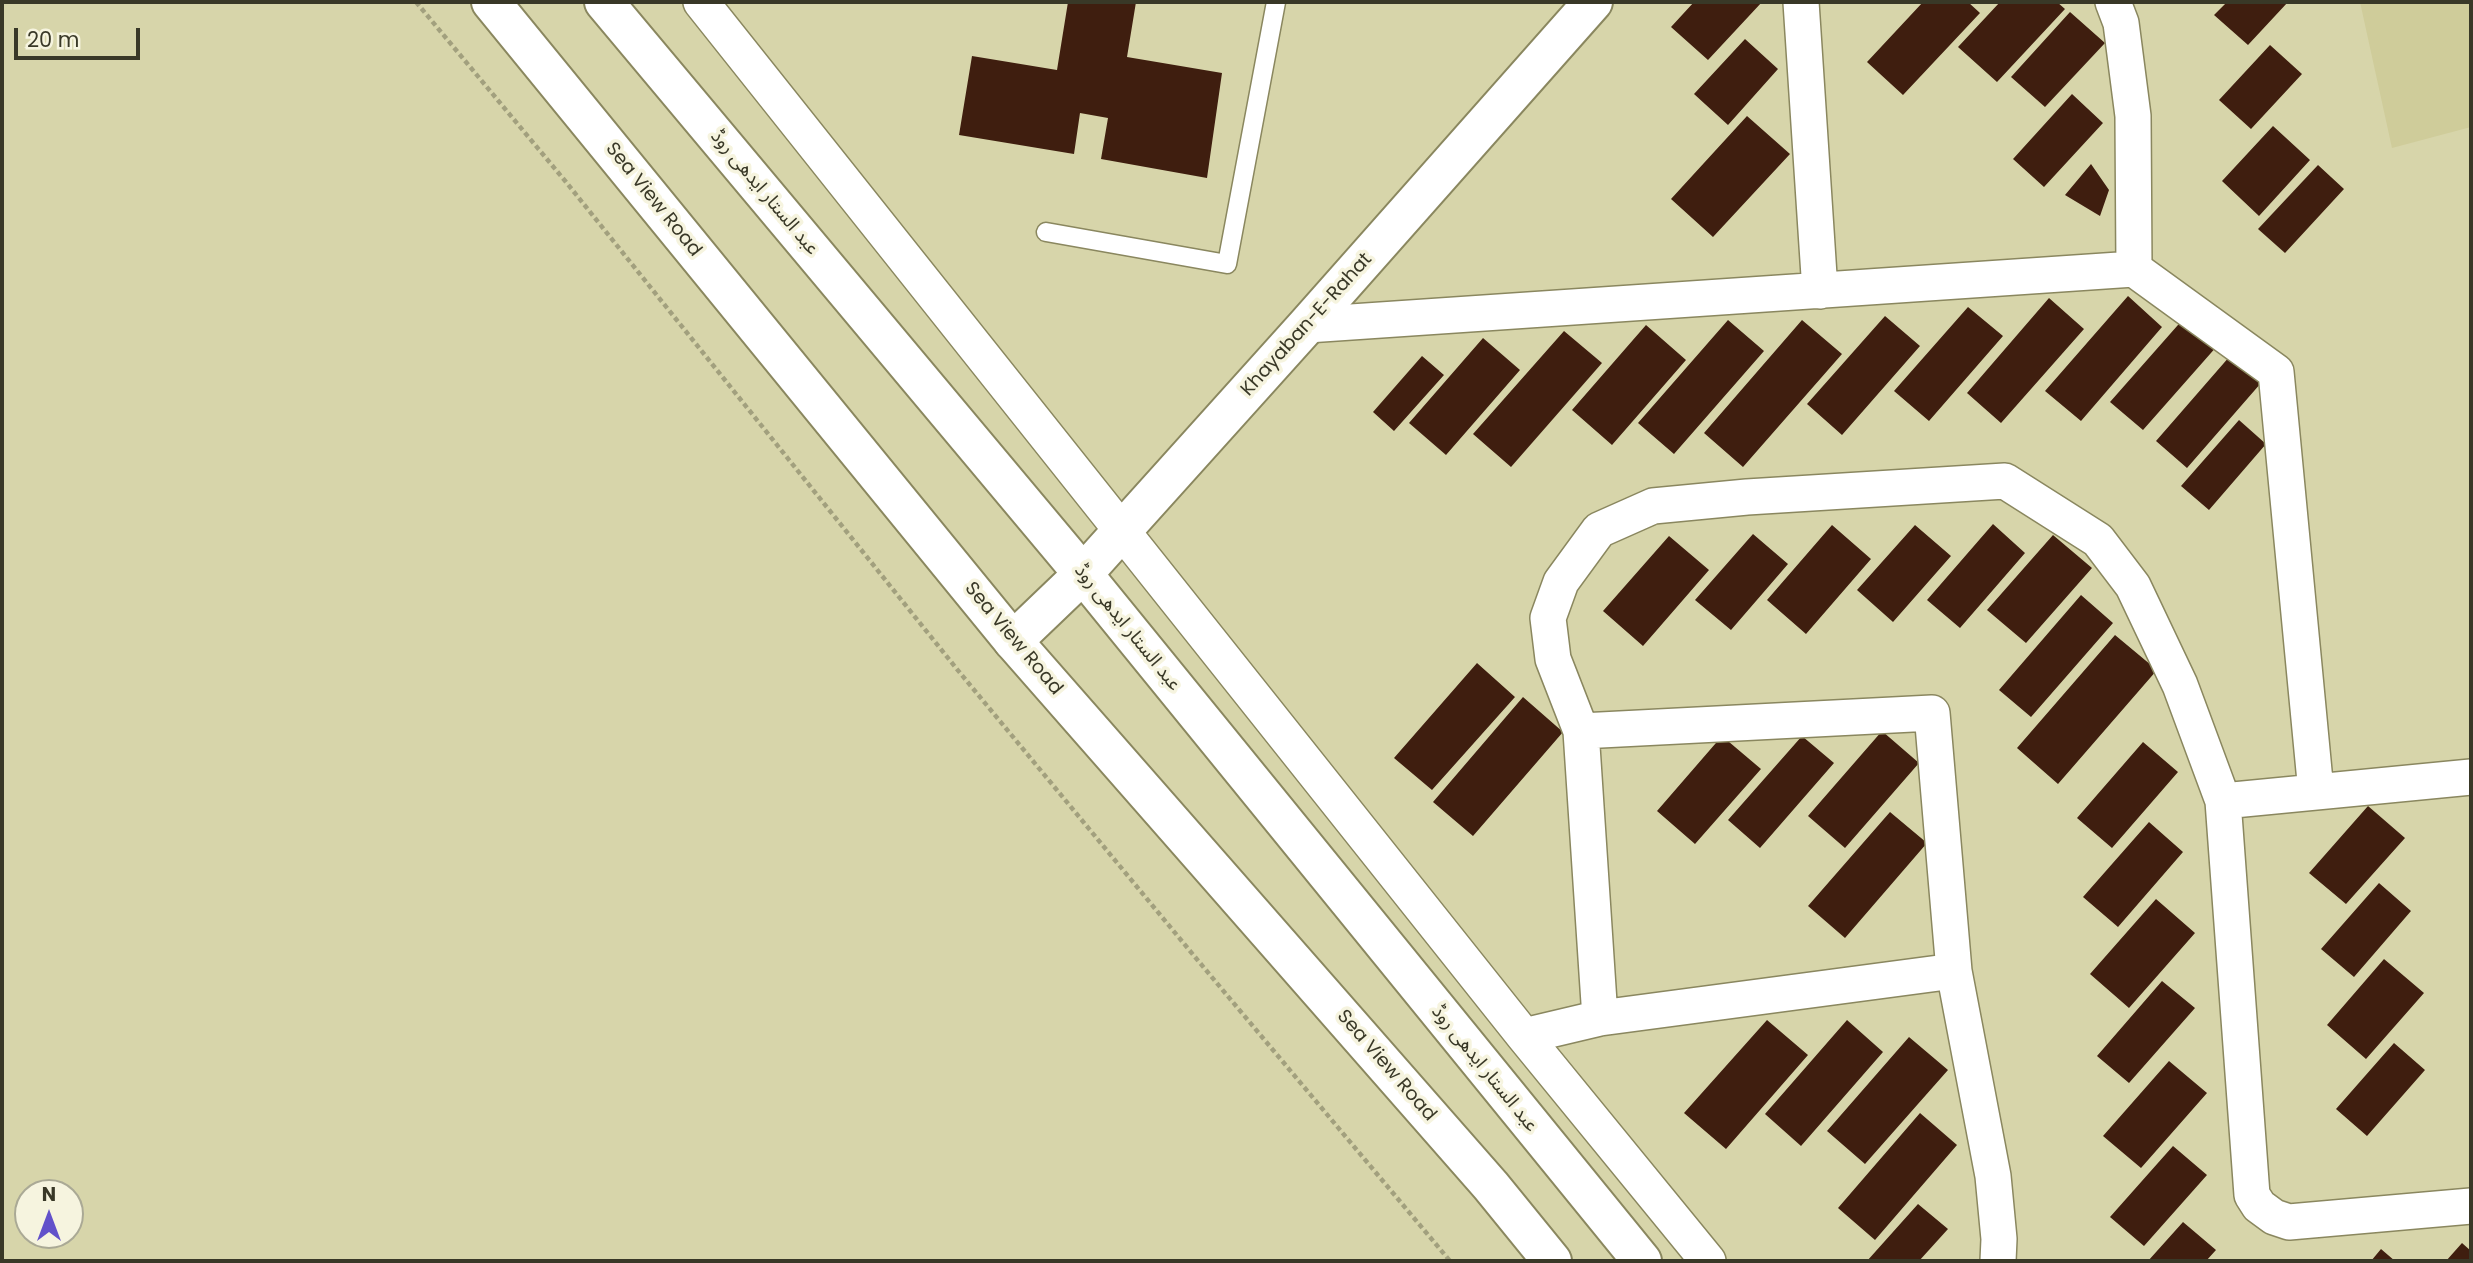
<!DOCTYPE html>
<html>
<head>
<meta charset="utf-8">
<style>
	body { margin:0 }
	#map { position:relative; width:2473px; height:1263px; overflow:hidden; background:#d7d5aa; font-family:Poppins,sans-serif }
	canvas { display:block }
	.frame { position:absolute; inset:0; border:4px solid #393827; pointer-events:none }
	.north { position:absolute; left:14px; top:1179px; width:70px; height:70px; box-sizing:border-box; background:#f6f4df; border:2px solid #aaa995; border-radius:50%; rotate:0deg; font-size:19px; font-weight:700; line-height:28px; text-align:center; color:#393827 }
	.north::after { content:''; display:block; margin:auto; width:24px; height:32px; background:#6251ca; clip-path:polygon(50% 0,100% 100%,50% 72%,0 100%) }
	.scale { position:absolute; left:14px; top:28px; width:126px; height:32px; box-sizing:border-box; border:4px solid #393827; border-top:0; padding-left:9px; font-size:21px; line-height:24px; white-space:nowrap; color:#393827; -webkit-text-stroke:5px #f6f4df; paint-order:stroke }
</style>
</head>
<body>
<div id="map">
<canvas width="2473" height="1263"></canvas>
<div class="frame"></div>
<div class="north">N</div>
<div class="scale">20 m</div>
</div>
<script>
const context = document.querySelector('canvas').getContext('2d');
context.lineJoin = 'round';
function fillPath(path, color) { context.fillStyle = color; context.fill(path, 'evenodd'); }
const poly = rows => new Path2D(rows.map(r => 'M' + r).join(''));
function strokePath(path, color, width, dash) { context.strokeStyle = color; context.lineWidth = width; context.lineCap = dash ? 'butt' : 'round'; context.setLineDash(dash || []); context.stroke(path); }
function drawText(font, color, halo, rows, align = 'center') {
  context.font = font + ' Poppins,"Noto Sans Arabic",sans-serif'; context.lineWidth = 7; context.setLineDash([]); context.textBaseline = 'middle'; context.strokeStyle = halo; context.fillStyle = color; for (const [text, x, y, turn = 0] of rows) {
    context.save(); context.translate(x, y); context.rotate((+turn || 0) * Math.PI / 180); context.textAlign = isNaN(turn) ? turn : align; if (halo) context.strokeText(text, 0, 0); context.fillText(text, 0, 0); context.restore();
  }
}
const built = poly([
	[2360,2,2471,2,2471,127,2392,148]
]);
const building = poly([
	[1068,2,1136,2,1127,57,1222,73,1207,178,1101,159,1108,118,1080,113,1074,154,959,135,972,56,1057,70],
	[1694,2,1762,2,1708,60,1671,27],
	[1923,2,1968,2,1980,13,1903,95,1867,62],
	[2000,2,2057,2,2065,9,1997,82,1958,47],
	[2227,2,2288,2,2248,45,2214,15],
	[2070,12,2105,43,2045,107,2011,77],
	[1745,39,1778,69,1728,125,1694,94],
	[2270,45,2302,74,2251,129,2219,100],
	[2072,94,2103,123,2044,187,2013,159],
	[1747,116,1790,154,1713,237,1671,199],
	[2273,126,2310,160,2259,216,2222,181],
	[2091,164,2109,190,2100,216,2065,195],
	[2318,165,2344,189,2285,253,2258,229],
	[2128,296,2162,327,2081,421,2045,391],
	[2049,298,2084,329,2001,423,1967,393],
	[1968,307,2003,336,1929,421,1894,391],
	[1885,316,1920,346,1842,435,1807,404],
	[2185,317,2218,345,2143,430,2110,402],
	[1728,320,1764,351,1674,454,1638,423],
	[1802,320,1842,354,1743,467,1704,433],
	[1646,325,1686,360,1612,445,1572,410],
	[1564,331,1602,363,1511,467,1473,434],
	[1483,338,1520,370,1446,455,1409,423],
	[1422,356,1444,375,1394,431,1373,412],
	[2230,356,2261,383,2187,468,2156,441],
	[2239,420,2266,444,2209,510,2181,486],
	[1993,524,2025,553,1960,628,1927,600],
	[1832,525,1871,559,1806,634,1767,600],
	[1915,525,1951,556,1893,622,1857,590],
	[1753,534,1788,564,1731,630,1695,600],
	[2053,535,2092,568,2026,643,1987,610],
	[1669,536,1709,570,1643,646,1603,611],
	[2081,595,2113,623,2031,717,1999,690],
	[2115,635,2157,670,2058,784,2017,748],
	[1477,663,1515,697,1432,790,1394,758],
	[1523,697,1563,732,1473,836,1433,802],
	[1882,731,1919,763,1845,848,1808,816],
	[1722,736,1761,769,1695,844,1657,811],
	[1802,736,1834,763,1760,848,1728,820],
	[2143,742,2178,772,2112,848,2077,818],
	[2368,806,2405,838,2346,904,2309,873],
	[1890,812,1927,843,1845,938,1808,906],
	[2149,822,2183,852,2118,927,2083,897],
	[2379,883,2411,911,2354,977,2321,949],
	[2156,899,2195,933,2129,1008,2090,974],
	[2384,959,2424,993,2366,1059,2327,1025],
	[2162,981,2195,1008,2129,1083,2097,1056],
	[1767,1020,1808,1055,1726,1149,1684,1113],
	[1847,1020,1883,1052,1801,1146,1765,1114],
	[1909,1037,1948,1070,1865,1164,1827,1131],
	[2394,1043,2425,1070,2367,1136,2336,1109],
	[2169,1061,2207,1093,2141,1168,2103,1136],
	[1920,1113,1957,1145,1875,1240,1838,1208],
	[2173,1146,2207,1175,2144,1246,2110,1217],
	[1918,1204,1948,1229,1919,1261,1867,1261],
	[2183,1222,2216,1250,2206,1261,2148,1261],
	[2462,1243,2471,1251,2471,1261,2446,1261],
	[2381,1249,2395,1261,2371,1261]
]);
const path = poly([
	[416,2,566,182,956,668,1200,963,1450,1261]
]);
const lane = poly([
	[1046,232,1227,264,1276,2]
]);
const street = poly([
	[701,2,1524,1036,1708,1261],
	[1801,2,1820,291],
	[2113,2,2121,23,2133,116,2134,269],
	[1307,325,2134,269,2276,372,2316,792,2223,801,2252,1195,2259,1206,2274,1217,2289,1222,2471,1206],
	[1581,731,1553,659,1548,618,1561,582,1599,530,1653,506,1747,497,2005,481,2098,540,2133,586,2180,685,2223,801],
	[2316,792,2471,777],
	[1600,1018,1581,731,1932,713,1954,971,1993,1176,1999,1239,1998,1261],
	[1524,1036,1600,1018,1954,971]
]);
const secondary = poly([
	[1013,641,1083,574,1307,325,1593,2]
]);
const primary = poly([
	[491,2,1013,641,1491,1186,1552,1261],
	[604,2,1083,574,1642,1261]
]);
const streetNames = [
	["عبد الستار ایدھی روڈ",764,193,50],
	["Sea View Road",653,200,51],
	["Khayaban-E-Rahat",1307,325,-48],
	["عبد الستار ایدھی روڈ",1127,628,51],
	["Sea View Road",1013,639,50],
	["Sea View Road",1386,1066,49],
	["عبد الستار ایدھی روڈ",1484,1069,51]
];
fillPath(built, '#cfcc9a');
fillPath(building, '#3f1e0f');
strokePath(lane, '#8a875f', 21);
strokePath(street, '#8a875f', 38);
strokePath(secondary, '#8a875f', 42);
strokePath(primary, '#8a875f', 42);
strokePath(path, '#a2a07e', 4.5, [5, 3.5]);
strokePath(lane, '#fff', 18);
strokePath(street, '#fff', 35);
strokePath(secondary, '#fff', 38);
strokePath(primary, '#fff', 38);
drawText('19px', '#393827', '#f6f4df', streetNames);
</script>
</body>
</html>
